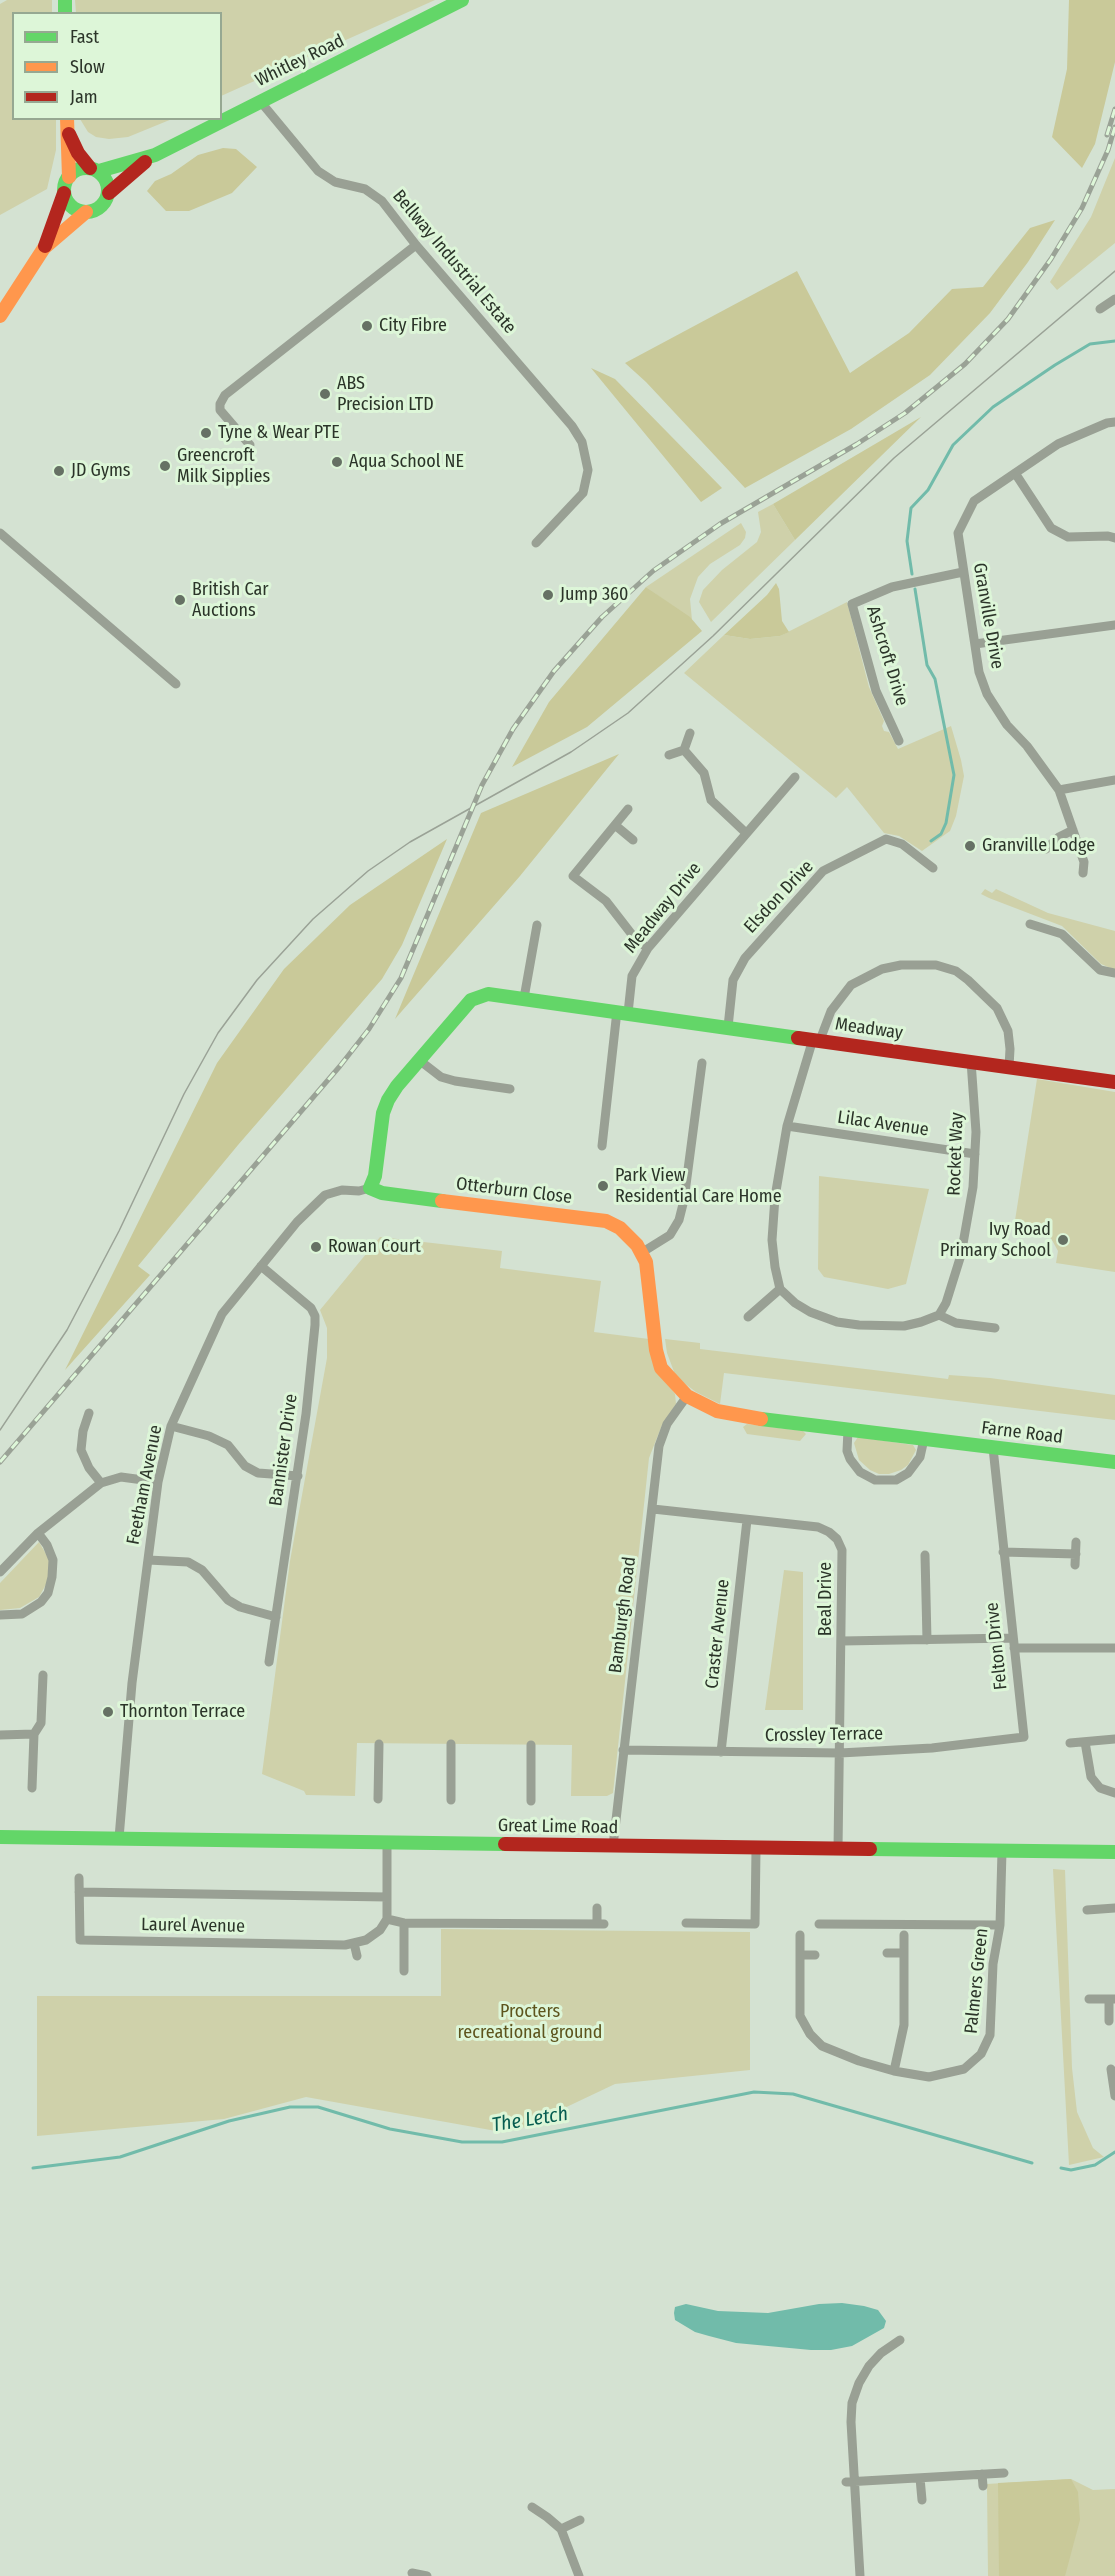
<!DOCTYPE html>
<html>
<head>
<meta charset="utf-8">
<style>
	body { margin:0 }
	#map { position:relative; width:1115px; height:2576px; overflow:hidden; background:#d4e2d2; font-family:"Fira Sans Condensed",sans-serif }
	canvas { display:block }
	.legend { position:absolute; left:12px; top:12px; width:210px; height:108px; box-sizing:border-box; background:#ddf6d8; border:2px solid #96a892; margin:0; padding:8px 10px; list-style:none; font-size:18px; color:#2b3429 }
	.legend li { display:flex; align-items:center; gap:12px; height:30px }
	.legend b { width:30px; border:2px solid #96a892 }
</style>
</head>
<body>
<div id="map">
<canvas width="1115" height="2576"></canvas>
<ul class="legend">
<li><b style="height:8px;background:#63d668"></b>Fast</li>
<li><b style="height:8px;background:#ff974d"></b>Slow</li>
<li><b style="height:8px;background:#b3261e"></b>Jam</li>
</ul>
</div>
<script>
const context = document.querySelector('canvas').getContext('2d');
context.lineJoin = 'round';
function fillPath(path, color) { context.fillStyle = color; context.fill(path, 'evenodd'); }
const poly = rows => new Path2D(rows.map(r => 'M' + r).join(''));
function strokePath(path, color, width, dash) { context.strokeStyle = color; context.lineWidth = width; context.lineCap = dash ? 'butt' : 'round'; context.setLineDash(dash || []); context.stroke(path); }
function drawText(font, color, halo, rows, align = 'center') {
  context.font = font + ' "Fira Sans Condensed",sans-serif'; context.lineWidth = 6; context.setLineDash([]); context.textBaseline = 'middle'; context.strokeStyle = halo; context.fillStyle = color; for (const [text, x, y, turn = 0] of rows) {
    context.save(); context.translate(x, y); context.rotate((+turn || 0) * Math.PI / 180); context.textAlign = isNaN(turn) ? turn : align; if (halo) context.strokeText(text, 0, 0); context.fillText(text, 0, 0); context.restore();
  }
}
const green = poly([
	[7,0,52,0,52,13,14,14,14,118,56,119,56,150,47,189,0,215,0,4],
	[75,0,435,0,221,96,220,14,76,13],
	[80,119,80,118,172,119,128,137,109,139,96,137,88,132],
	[1115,158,1115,243,1057,290,1050,282,1091,217],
	[773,504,795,540,711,622,699,602,703,590,722,570,757,542,761,532,758,512],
	[741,523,746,532,745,538,740,545,710,564,698,577,690,599,692,620,646,587],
	[847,602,869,687,884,721,882,726,884,731,889,732,898,749,951,726,961,760,964,776,956,816,950,831,922,851,899,836,884,833,847,787,836,798,684,673,724,635,750,639,780,636],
	[985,889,992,893,996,889,1048,913,1115,931,1115,970,1101,964,1062,926,989,898,981,894],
	[1037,1079,1115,1092,1115,1272,1056,1263,1058,1251,1047,1231,1014,1227],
	[819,1176,929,1189,906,1284,888,1289,824,1277,818,1269],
	[380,1237,502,1251,500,1268,601,1281,594,1332,649,1339,654,1364,675,1394,676,1404,662,1425,649,1458,613,1793,607,1796,571,1796,572,1745,357,1743,355,1796,306,1795,304,1791,262,1774,290,1561,327,1358,327,1328,320,1310],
	[665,1339,700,1343,700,1349,948,1379,949,1375,990,1378,1115,1395,1115,1420,724,1373,720,1404,696,1392,676,1377,667,1353],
	[747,1424,803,1431,806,1434,800,1441,747,1434,743,1427],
	[858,1437,913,1445,916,1450,908,1465,901,1470,889,1474,879,1474,870,1470,859,1460,854,1443],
	[39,1542,49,1559,49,1579,39,1597,20,1608,0,1610,0,1583],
	[784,1570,803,1572,803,1710,765,1710],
	[1053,1869,1065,1870,1072,2068,1077,2112,1093,2148,1104,2157,1069,2165],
	[441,1929,750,1932,750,2070,615,2084,518,2130,496,2131,306,2097,224,2119,37,2136,37,1996,441,1996],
	[1071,2479,1093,2490,1115,2489,1115,2576,988,2576,987,2484]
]);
const forest = poly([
	[1069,0,1115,0,1115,62,1095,144,1082,168,1052,137,1067,69],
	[223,148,236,149,257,167,232,193,189,211,166,211,147,191,155,181,171,174,198,155],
	[1055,220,1028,262,990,313,930,375,851,429,745,488,646,382,625,363,797,271,850,373,909,333,952,289,983,287,1030,228],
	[591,368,615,379,722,488,701,502],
	[921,417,795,540,773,504],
	[776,583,779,589,782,621,789,632,780,636,750,639,724,635,767,595],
	[646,587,690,617,702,631,587,727,512,767,549,702],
	[619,754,520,876,395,1019,481,813],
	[447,839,402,945,382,979,238,1145,138,1266,150,1275,65,1370,217,1063,284,969,350,905],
	[1071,2479,1078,2492,1080,2520,1065,2576,999,2576,998,2483]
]);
const water = poly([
	[842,2303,864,2306,878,2310,886,2321,884,2328,852,2346,831,2350,811,2350,736,2343,709,2336,695,2332,675,2320,674,2313,675,2307,686,2304,718,2311,768,2313,819,2304]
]);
const stream = poly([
	[912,574,907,541,911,508,928,490,953,445,993,407,1055,365,1090,344,1115,341],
	[915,589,927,665,935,679,954,775,946,823,941,834,931,841],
	[33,2168,120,2157,229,2121,290,2107,318,2107,390,2129,462,2142,502,2142,754,2092,793,2094,1032,2163],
	[1061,2168,1071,2170,1095,2165,1115,2152]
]);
const street = poly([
	[260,101,318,171,335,182,365,189,382,201,416,245,572,426,582,442,588,470,583,493,536,543],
	[1100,309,1115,299],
	[250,445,220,410,220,404,225,395,416,245],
	[1015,473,1051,528,1068,537,1108,536,1115,538],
	[0,533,176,684],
	[975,644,1115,625],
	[899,741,876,691,852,604,892,587,963,572],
	[684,750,704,773,711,800,746,833],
	[669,755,684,750,690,733],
	[1059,790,1115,780],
	[628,809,573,876,606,901,637,941,648,948],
	[615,825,633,840],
	[1046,849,1059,837,1073,830],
	[1083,873,1084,862,1059,790,1027,746,1007,725,987,694,979,672,958,533,974,501,1058,444,1107,423,1115,422],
	[1030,924,1062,934,1100,970,1115,973],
	[524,998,537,925],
	[628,1013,632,976,648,948,795,777],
	[728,1027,733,980,745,958,823,871,886,839,902,844,933,868],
	[813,1039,787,1126,775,1197,772,1240,775,1267,780,1289,795,1303,810,1312,837,1322,859,1325,904,1326,921,1322,939,1315,946,1303,961,1255,973,1187,976,1132,971,1061],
	[820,1040,831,1011,851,985,882,969,901,965,936,965,956,971,968,980,997,1008,1008,1031,1010,1049,1009,1067],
	[419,1060,441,1077,455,1081,510,1089],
	[787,1126,975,1154],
	[602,1146,617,1011],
	[641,1253,670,1235,679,1220,684,1200,702,1063],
	[261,1266,311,1308,315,1316,315,1325,306,1414,269,1662],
	[939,1315,956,1323,995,1328],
	[748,1317,780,1289],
	[89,1413,83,1431,81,1450,89,1468,101,1483],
	[171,1426,209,1436,228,1445,245,1466,258,1473,298,1476],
	[848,1430,847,1451,850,1459,860,1472,875,1480,896,1480,908,1473,920,1457,924,1439],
	[653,1509,818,1527,829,1532,837,1539,842,1550,838,1849],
	[1003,1552,1076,1554],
	[925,1555,927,1640],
	[148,1560,188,1562,202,1570,228,1600,240,1607,276,1617],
	[1075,1565,1076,1542],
	[0,1572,38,1533,101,1483,121,1477,158,1482],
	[0,1615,22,1614,41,1602,48,1593,52,1577,53,1560,47,1545,38,1533],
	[842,1641,1013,1638],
	[1014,1648,1115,1648],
	[0,1735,34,1734,41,1723,43,1675],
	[1085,1742,1091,1777,1100,1788,1115,1793],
	[1070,1743,1115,1739],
	[531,1745,531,1801],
	[623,1750,840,1753,932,1748,1024,1737,993,1448],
	[721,1752,747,1520],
	[32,1788,34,1734],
	[378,1799,379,1744],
	[451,1800,451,1744],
	[119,1838,132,1683,158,1482,171,1426,222,1314,297,1222,325,1195,342,1190,359,1191,370,1188],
	[613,1846,659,1446,667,1424,687,1396],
	[79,1878,80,1940,345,1945,366,1940,380,1930,387,1919,387,1841],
	[79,1892,387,1897],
	[597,1908,597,1924],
	[1087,1910,1115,1908],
	[387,1919,404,1923,604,1924],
	[404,1923,404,1971],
	[686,1923,755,1924,756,1849],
	[819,1924,1000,1925],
	[800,1935,800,2016,810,2034,822,2046,859,2061,894,2071,929,2077,964,2069,981,2054,990,2035,993,1964,1000,1925,1002,1851],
	[354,1943,357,1956],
	[887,1953,904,1953],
	[800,1955,815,1955],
	[1089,1999,1115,1999],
	[1109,1999,1109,2021],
	[1111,2069,1115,2096],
	[894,2071,904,2025,904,1935],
	[982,2474,983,2486],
	[920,2478,922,2500],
	[846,2482,1004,2473],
	[532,2507,547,2517,561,2529,579,2576],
	[561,2529,580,2520],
	[412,2573,427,2576],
	[860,2576,851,2422,852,2403,859,2383,869,2366,881,2353,900,2340]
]);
const fast = poly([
	[65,0,65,14],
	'64 190a22 22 0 1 1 44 0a22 22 0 1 1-44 0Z',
	[99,171,155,155,462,0],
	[442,1201,382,1193,370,1188,375,1176,383,1113,388,1100,397,1086,471,1000,488,994,798,1038],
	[761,1419,1115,1462],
	[0,1837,505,1844],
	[870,1849,1115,1852]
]);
const slow = poly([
	[67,118,69,177],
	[0,316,44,248,86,212],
	[442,1201,606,1221,620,1228,637,1245,646,1262,656,1350,661,1368,687,1396,717,1411,761,1419]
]);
const jam = poly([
	[69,134,78,153,90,168],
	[109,193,145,162],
	[45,246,64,193],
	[798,1038,1115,1082],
	[505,1844,870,1849]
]);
const tram = poly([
	[0,1430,67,1330,119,1231,184,1094,218,1033,257,980,313,919,368,871,410,842,571,752,628,713,713,636,894,458,1115,271]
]);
const rail = poly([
	[1107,135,1115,109],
	[0,1462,340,1066,369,1029,401,978,482,785,513,729,554,671,602,617,653,571,720,524,857,444,905,413,965,364,1008,319,1051,259,1082,208,1108,150,1115,127]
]);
const markers = [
	[367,326,6,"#667164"],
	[325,394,6,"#667164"],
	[206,433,6,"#667164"],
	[337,462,6,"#667164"],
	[165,466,6,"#667164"],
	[59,471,6,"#667164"],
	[548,595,6,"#667164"],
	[180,600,6,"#667164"],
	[970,846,6,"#667164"],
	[603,1186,6,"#667164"],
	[1063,1240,6,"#667164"],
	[316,1247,6,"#667164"],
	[108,1712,6,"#667164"]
];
const streetNames = [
	["Whitley Road",300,61,-26],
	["Bellway Industrial Estate",454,262,50],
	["Granville Drive",988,616,80],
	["Ashcroft Drive",887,656,73],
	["Elsdon Drive",779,897,-47],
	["Meadway Drive",663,908,-51],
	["Meadway",869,1029,8],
	["Lilac Avenue",883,1124,8],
	["Rocket Way",956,1154,-88],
	["Otterburn Close",514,1191,7],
	["Farne Road",1022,1433,7],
	["Bannister Drive",284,1450,-82],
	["Feetham Avenue",145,1485,-79],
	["Beal Drive",826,1599,-90],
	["Bamburgh Road",623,1615,-83],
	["Craster Avenue",718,1634,-84],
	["Felton Drive",997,1646,-96],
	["Crossley Terrace",824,1735,-1],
	["Great Lime Road",558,1827,1],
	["Laurel Avenue",193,1926,1],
	["Palmers Green",977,1981,-84]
];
const poiNames = [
	["City Fibre",379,326],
	["ABS",337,384],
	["Precision LTD",337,405],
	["Tyne & Wear PTE",218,433],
	["Greencroft",177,456],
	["Milk Sipplies",177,477],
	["Aqua School NE",349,462],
	["JD Gyms",71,471],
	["British Car",192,590],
	["Auctions",192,611],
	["Jump 360",560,595],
	["Granville Lodge",982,846],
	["Park View",615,1176],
	["Residential Care Home",615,1197],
	["Ivy Road",1051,1230,"right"],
	["Primary School",1051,1251,"right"],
	["Rowan Court",328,1247],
	["Thornton Terrace",120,1712]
];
const parkNames = [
	["Procters",530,2012],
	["recreational ground",530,2033]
];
const waterNames = [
	["The Letch",530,2120,-9]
];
fillPath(green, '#cfd1aa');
fillPath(forest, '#c9c999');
fillPath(water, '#71bbaa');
strokePath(stream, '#71bbaa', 3);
strokePath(street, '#99a094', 9);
strokePath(fast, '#63d668', 14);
strokePath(slow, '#ff974d', 14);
strokePath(jam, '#b3261e', 14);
strokePath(tram, '#9aa296', 1.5);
strokePath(rail, '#9aa296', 5);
strokePath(rail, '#ddf6d8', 3, [9]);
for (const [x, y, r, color] of markers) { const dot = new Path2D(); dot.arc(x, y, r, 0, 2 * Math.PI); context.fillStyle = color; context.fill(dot); strokePath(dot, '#ddf6d8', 2); }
drawText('18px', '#2b3429', '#ddf6d8', streetNames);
drawText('18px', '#2b3429', '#ddf6d8', poiNames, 'left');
drawText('18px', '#5d541d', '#ddf6d8', parkNames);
drawText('italic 20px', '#075d51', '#ddf6d8', waterNames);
</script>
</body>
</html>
